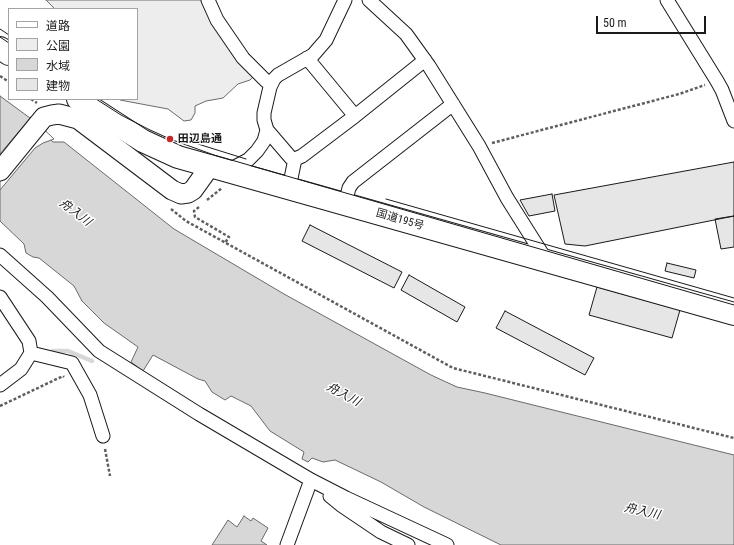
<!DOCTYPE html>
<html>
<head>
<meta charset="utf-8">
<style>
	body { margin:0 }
	#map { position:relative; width:734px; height:545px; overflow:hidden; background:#fff; font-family:"Roboto Condensed","Noto Sans JP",sans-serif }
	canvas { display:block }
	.legend { position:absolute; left:8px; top:8px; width:130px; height:92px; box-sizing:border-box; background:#fff; border:1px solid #a3a3a3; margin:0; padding:5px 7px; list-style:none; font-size:12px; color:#1a1a1a }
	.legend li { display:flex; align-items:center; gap:8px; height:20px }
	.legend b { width:20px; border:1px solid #a3a3a3 }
	.scale { position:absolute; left:596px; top:16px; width:110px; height:18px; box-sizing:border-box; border:2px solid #1a1a1a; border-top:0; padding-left:5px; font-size:12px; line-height:14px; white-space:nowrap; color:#1a1a1a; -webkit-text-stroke:3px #fff; paint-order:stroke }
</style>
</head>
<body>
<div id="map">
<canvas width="734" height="545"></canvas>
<ul class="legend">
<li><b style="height:5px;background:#fff"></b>道路</li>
<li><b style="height:11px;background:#ededed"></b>公園</li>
<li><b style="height:11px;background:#d7d7d7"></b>水域</li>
<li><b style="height:11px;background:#e6e6e6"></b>建物</li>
</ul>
<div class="scale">50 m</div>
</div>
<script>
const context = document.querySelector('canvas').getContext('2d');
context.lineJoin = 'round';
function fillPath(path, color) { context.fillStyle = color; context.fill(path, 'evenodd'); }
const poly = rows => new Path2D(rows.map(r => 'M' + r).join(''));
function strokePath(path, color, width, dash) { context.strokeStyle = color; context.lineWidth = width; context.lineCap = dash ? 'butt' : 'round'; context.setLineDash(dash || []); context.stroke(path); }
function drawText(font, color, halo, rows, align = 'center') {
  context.font = font + ' "Roboto Condensed","Noto Sans JP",sans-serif'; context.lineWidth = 3; context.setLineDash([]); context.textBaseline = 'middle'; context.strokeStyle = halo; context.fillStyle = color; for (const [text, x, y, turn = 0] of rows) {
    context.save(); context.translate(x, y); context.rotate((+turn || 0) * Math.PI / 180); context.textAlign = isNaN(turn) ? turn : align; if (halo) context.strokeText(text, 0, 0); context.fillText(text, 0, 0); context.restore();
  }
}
const green = poly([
	[46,0,204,0,250,70,253,77,250,80,238,84,223,98,206,101,195,106,195,113,191,120,184,121,168,109,120,100,119,99,137,99,137,9,55,9,46,0]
]);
const water = poly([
	[0,96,30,118,53,142,64,142,174,229,284,294,431,375,457,387,485,393,734,455,734,545,501,545,424,507,381,482,335,460,323,462,312,458,308,462,302,459,304,452,270,431,251,406,231,396,225,400,212,392,205,381,198,379,153,355,143,371,131,362,138,347,104,323,82,301,74,286,39,258,33,257,26,253,24,244,0,221,0,96],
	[244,516,251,521,253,518,268,528,261,541,267,545,212,545,228,520,237,527,244,516]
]);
const pier = poly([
	[31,117,54,139,43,143,35,148,0,190,0,154,31,117]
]);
const stream = poly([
	[53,351,68,351,92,361]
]);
const building = poly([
	[734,162,734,216,585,246,565,244,554,195,734,162],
	[552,194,555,211,529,216,520,200,552,194],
	[734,216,734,247,721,249,715,219,734,216],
	[310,225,402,272,394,288,302,241,310,225],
	[667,263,696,270,694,278,665,271,667,263],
	[409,275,465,307,457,322,401,290,409,275],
	[597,287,680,310,672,338,589,315,597,287],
	[505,311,594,358,585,375,496,328,505,311]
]);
const path = poly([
	[0,76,9,82],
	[31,99,37,103],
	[492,143,679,94,705,85],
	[207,200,222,188],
	[199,207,194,211,195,217,229,237,225,243],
	[171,209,186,221,453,368,734,438],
	[0,406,63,376,64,377],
	[105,449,110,476]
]);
const street = poly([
	[208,0,217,20,243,58,266,81,271,84],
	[369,0,406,34,429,66,479,146,507,198,546,260],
	[667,0,717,81,722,90,734,121],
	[307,58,355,116],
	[267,130,291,158,295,159,302,156,355,116,425,60],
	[229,170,248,160,257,151,264,141,267,130,264,120,264,113,270,87,274,79,278,75,313,55,319,48,326,40,345,0],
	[289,188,295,159],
	[345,204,349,188,353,182,453,104],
	[0,255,47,297,99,351,199,414,311,480,346,498,447,545],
	[0,297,29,341,31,353,21,369,0,385],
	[31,353,72,363,90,395,103,436],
	[330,496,341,505,381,532,408,545],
	[287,545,311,480]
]);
const secondary = poly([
	[0,171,44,117,52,115,59,114,78,119,172,190,181,194,188,193,193,190,211,165]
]);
const highway = poly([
	[0,48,9,54],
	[78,99,143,141,178,157,734,314]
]);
const tram = poly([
	[0,29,9,35],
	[0,37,9,43],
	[96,99,121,115,148,129,170,139,214,155,734,305],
	[198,144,246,159],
	[386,199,734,298]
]);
const markers = [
	[170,139,4,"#c62828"]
];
const poiNames = [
	["田辺島通",178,139]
];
const streetNames = [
	["国道195号",400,220,16]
];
const waterNames = [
	["舟入川",75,213,37],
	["舟入川",343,395,28],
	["舟入川",642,512,13]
];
fillPath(green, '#ededed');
strokePath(green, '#6a6a6a', 1);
fillPath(water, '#d7d7d7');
strokePath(water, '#6a6a6a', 1);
fillPath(pier, '#fff');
strokePath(pier, '#6a6a6a', 1);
strokePath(stream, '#d7d7d7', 4.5);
fillPath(building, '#e6e6e6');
strokePath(building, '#1a1a1a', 1);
strokePath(street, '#1a1a1a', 15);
strokePath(secondary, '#1a1a1a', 21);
strokePath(highway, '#1a1a1a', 24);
strokePath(path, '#5f5f5f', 2.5, [3, 2]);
strokePath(street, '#fff', 13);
strokePath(secondary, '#fff', 19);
strokePath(highway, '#fff', 22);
strokePath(tram, '#1a1a1a', 1);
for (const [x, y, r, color] of markers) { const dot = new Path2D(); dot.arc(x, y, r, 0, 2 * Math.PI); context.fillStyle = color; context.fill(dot); strokePath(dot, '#fff', 1.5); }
drawText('bold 11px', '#1a1a1a', '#fff', poiNames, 'left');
drawText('11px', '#1a1a1a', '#fff', streetNames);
drawText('italic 12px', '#1a1a1a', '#fff', waterNames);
</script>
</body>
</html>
